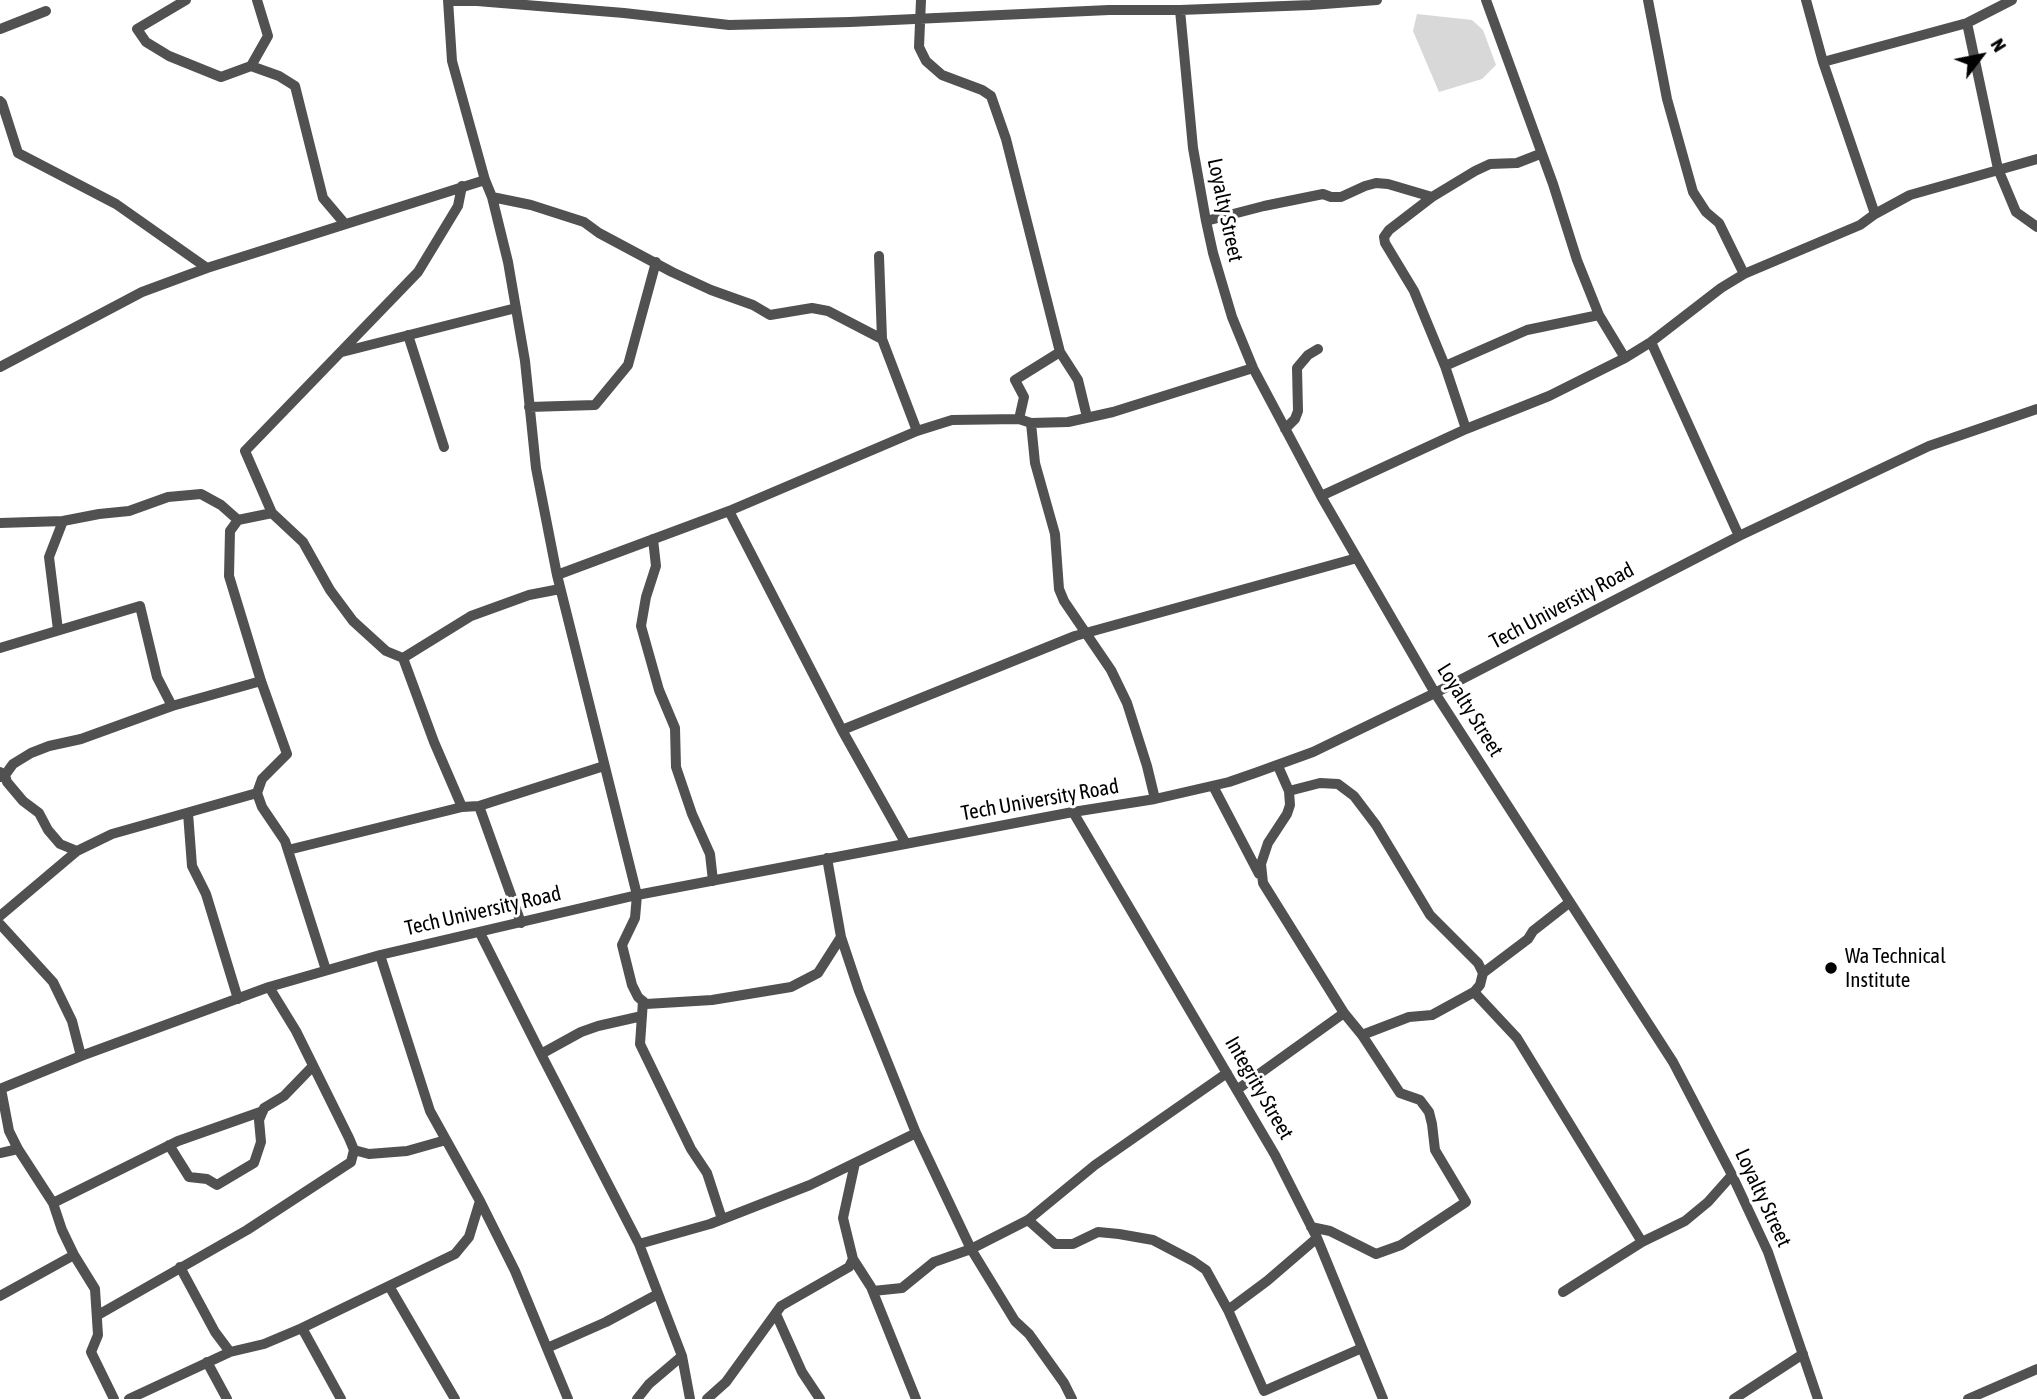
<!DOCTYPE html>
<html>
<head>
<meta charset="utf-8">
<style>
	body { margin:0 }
	#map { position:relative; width:2037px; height:1399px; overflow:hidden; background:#fff; font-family:"Asap Condensed",sans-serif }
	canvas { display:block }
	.north { position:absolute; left:1946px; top:21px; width:70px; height:70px; -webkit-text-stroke:5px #fff; paint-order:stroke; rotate:58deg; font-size:19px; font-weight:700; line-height:28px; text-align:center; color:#000 }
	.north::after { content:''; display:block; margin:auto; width:24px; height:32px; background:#000; clip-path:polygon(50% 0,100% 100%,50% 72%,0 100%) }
</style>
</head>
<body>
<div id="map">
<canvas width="2037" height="1399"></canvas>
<div class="north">N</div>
</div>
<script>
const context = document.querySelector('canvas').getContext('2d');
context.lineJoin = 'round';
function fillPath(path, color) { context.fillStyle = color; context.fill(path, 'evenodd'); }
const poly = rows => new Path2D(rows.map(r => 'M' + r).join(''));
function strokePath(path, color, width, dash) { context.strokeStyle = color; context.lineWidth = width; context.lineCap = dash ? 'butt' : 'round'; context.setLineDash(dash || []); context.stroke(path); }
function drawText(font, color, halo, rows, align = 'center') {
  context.font = font + ' "Asap Condensed",sans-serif'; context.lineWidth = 6; context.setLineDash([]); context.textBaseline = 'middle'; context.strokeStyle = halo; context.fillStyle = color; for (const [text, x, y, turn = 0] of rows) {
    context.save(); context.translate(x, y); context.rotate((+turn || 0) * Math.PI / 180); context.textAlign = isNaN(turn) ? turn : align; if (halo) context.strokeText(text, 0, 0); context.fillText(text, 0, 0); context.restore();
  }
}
const green = poly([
	[1417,14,1472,20,1483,30,1496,65,1482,79,1439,92,1413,31]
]);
const minor = poly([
	[186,0,137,29,146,42,169,56,221,77,251,66,268,36,257,0],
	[448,0,452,61,485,180,492,197,508,262,525,361,536,468,557,575,637,895,635,918,622,945,632,985,638,997,646,1004,712,1000,791,987,818,973,841,937],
	[921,0,919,47,926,61,942,75,982,90,991,96,1006,139,1060,352,1078,380,1087,417],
	[1486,0,1553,184,1577,260,1599,315,1625,358],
	[1648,0,1667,99,1693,192,1706,212,1719,223,1744,274],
	[1806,0,1823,62,1875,214],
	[448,1,477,1,624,13,729,25,850,22,1109,10,1180,10,1311,5,1377,0],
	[1180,10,1193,148,1206,221,1213,253,1232,317,1253,368,1321,496,1435,693,1673,1062,1732,1175,1768,1252,1818,1399],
	[1967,23,1998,169,2016,212,2037,227],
	[0,29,46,11],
	[1823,62,1967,23,2012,0],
	[251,66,279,76,295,86,323,198,345,224],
	[0,101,2,103,18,153,116,204,207,268],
	[462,186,458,206,418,272,245,451,272,513,303,542,330,590,353,621,386,651,403,658,434,742,462,807,479,806,604,766],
	[492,197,531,205,584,222,599,233,672,272,711,290,753,305,770,315,812,308,828,311,882,339],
	[1206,221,1264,206,1323,194,1331,197,1341,197,1365,186,1376,183,1388,184,1432,197],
	[879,256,882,339,917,431],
	[408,335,444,447],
	[1651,342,1739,536],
	[342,352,516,308],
	[1445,366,1527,330,1599,315],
	[0,367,142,292,207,268,485,180],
	[529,407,595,405,628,365,656,262],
	[1019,419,1024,397,1015,380,1060,352],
	[1031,423,1035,463,1055,534,1059,589,1064,601,1111,670,1127,703,1147,766,1155,799],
	[1285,429,1295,419,1298,411,1297,368,1308,355,1318,349],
	[1466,429,1445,366,1414,291,1385,243,1384,237,1389,230,1432,197,1475,171,1490,164,1517,163,1540,154],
	[1321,496,1466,429,1549,396,1625,358,1651,342,1721,288,1744,274,1860,225,1875,214,1910,195,2037,159],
	[729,511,842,730,906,844],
	[238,520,230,531,229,576,261,681,287,754,262,779,257,793,262,807,285,841,326,970],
	[0,523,63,521],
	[653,539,656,566,646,597,641,626,659,690,675,728,676,767,692,814,710,854,713,881],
	[557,575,729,511,917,431,952,420,1019,419,1031,423,1068,422,1113,412,1253,368],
	[58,630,49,557,63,521,99,514,129,511,168,497,201,494,221,505,238,520,272,513],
	[0,648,140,606,157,677,172,706],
	[403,658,471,616,529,595,560,589],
	[842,730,1075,636,1357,558],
	[1278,766,1289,791,1290,805,1287,814,1268,843,1261,864,1263,883,1344,1013,1362,1035,1400,1093,1420,1100,1429,1112,1432,1124,1435,1150,1466,1202,1401,1245,1376,1254,1330,1231,1311,1227],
	[0,772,5,775,7,782,23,801,39,813,48,830,60,844,77,851],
	[0,777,5,775,13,764,31,753,49,746,81,739,172,706,261,681],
	[1213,786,1259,874],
	[1289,791,1320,783,1338,784,1354,796,1376,825,1430,915,1478,963,1483,973,1480,985,1474,992,1432,1015,1409,1017,1362,1035],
	[479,806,521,923],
	[1073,812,1275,1155,1317,1238,1383,1399],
	[188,813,192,866,206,894,238,999],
	[288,850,462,807],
	[827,858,841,937,859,991,916,1133,971,1249,1015,1321,1029,1334,1064,1383,1072,1399],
	[0,916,77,851,112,834,257,793],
	[0,924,53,982,72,1021,81,1056],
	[480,933,541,1054,639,1244,682,1356,690,1399],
	[1483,973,1528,939,1533,931,1570,902],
	[1474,992,1517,1038,1642,1242],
	[643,1001,640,1044,691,1149,707,1173,722,1219],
	[541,1054,581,1032,598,1026,642,1016],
	[0,1089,81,1056,269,987,380,955,637,895,1073,812,1155,799,1229,782,1255,773,1313,752,1435,693,1739,536,1929,446,2037,409],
	[1,1089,9,1131,18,1149,53,1203,62,1230,74,1255,95,1289,98,1335,91,1352,114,1399],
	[1238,1089,1344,1013],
	[169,1145,189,1177,207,1179,217,1185,254,1163,261,1142,259,1120,264,1108,284,1096,313,1066],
	[354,1150,369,1154,407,1151,446,1140],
	[0,1153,18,1149],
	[480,1201,515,1271,568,1399],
	[53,1203,178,1141,263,1111],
	[1028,1220,1055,1244,1073,1244,1098,1232,1119,1234,1153,1240,1193,1261,1206,1270,1228,1310,1264,1391,1362,1348],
	[639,1244,710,1224,810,1185,916,1133],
	[853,1259,871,1287,916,1399],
	[180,1267,215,1332,230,1352],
	[389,1286,455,1399],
	[873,1291,902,1288,934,1262,971,1249,1028,1220,1095,1165,1227,1073],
	[1563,1292,1642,1242,1685,1221,1708,1202,1732,1175],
	[0,1296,74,1255],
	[1228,1310,1267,1281,1317,1238],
	[776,1314,802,1372,820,1399],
	[98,1315,247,1230,351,1162,354,1150,349,1138,296,1031,269,987],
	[302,1328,341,1399],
	[547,1348,606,1322,658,1294],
	[207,1362,227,1399],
	[129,1399,230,1352,264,1344,302,1328,455,1254,469,1237,480,1201,430,1111,380,955],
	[637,1399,649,1384,682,1356],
	[707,1399,726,1382,781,1306,849,1267,853,1259,843,1218,855,1163],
	[1734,1399,1803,1354],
	[1968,1399,2037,1369]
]);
const markers = [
	[1831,968,7,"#000"]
];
const streetNames = [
	["Loyalty Street",1225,210,78],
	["Tech University Road",1562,606,-28],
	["Loyalty Street",1470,710,58],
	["Tech University Road",1040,800,-10],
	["Tech University Road",483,911,-13],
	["Integrity Street",1259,1088,60],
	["Loyalty Street",1763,1198,65]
];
const poiNames = [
	["Wa Technical",1845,956],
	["Institute",1845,980]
];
fillPath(green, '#d8d8d8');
strokePath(minor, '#515151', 10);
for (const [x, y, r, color] of markers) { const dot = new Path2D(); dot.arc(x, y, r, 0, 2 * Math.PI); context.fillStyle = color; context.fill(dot); strokePath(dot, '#fff', 2.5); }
drawText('21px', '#000', '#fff', streetNames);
drawText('21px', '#000', '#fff', poiNames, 'left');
</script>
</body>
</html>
